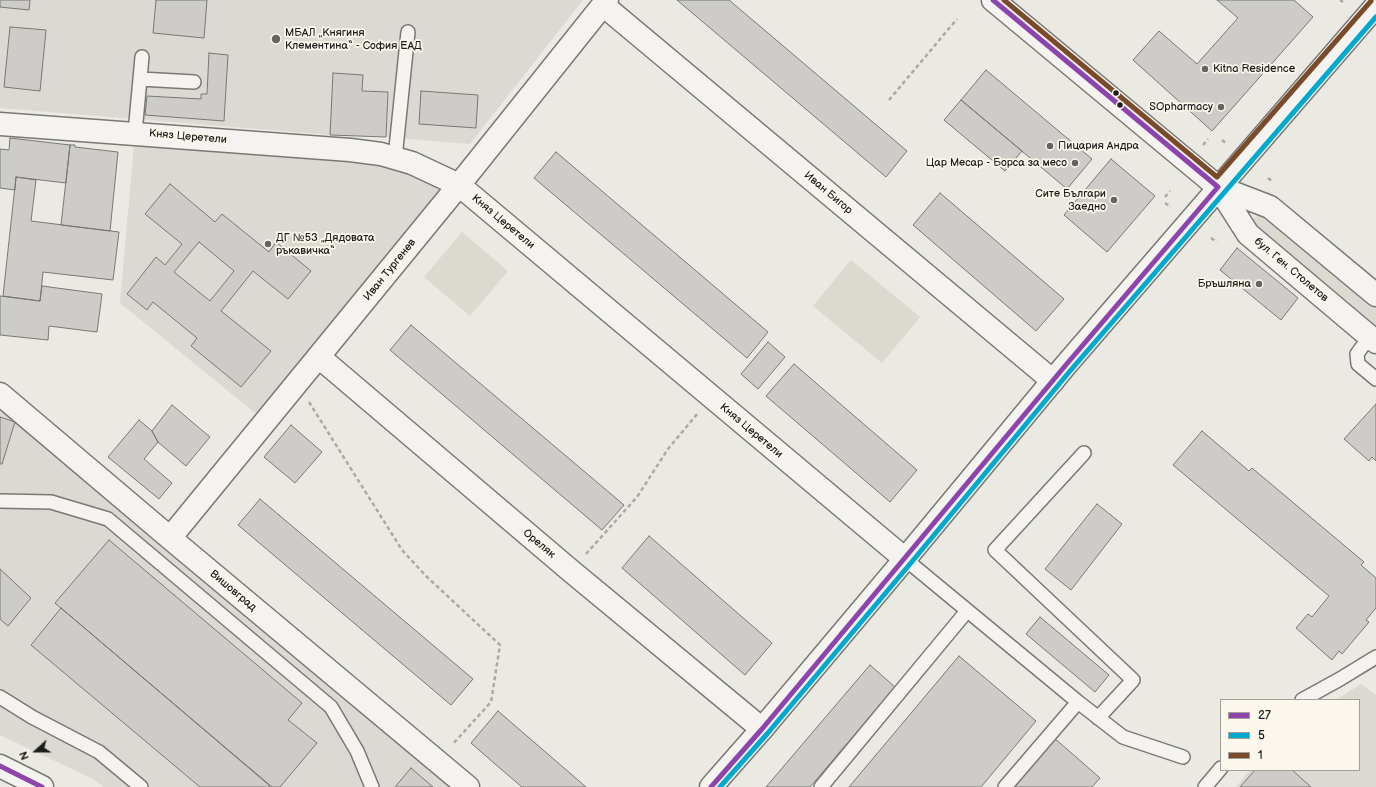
<!DOCTYPE html>
<html>
<head>
<meta charset="utf-8">
<style>
	body { margin:0 }
	#map { position:relative; width:1376px; height:787px; overflow:hidden; background:#eae9e2; font-family:"Balsamiq Sans",sans-serif }
	canvas { display:block }
	.legend { position:absolute; left:1220px; top:699px; width:140px; height:72px; box-sizing:border-box; background:#fbf7ec; border:1px solid #a29f99; margin:0; padding:5px 7px; list-style:none; font-size:12px; color:#1c1c1c }
	.legend li { display:flex; align-items:center; gap:8px; height:20px }
	.legend b { width:20px; border:1px solid #a29f99 }
	.north { position:absolute; left:16px; top:731px; width:40px; height:40px; -webkit-text-stroke:3px #fbf7ec; paint-order:stroke; rotate:249deg; font-size:11px; font-weight:700; line-height:16px; text-align:center; color:#1c1c1c }
	.north::after { content:''; display:block; margin:auto; width:14px; height:18px; background:#1c1c1c; clip-path:polygon(50% 0,100% 100%,50% 72%,0 100%) }
</style>
</head>
<body>
<div id="map">
<canvas width="1376" height="787"></canvas>
<ul class="legend">
<li><b style="height:5px;background:#8e44ad"></b>27</li>
<li><b style="height:5px;background:#00a9ce"></b>5</li>
<li><b style="height:5px;background:#7a4b2a"></b>1</li>
</ul>
<div class="north">N</div>
</div>
<script>
const context = document.querySelector('canvas').getContext('2d');
context.lineJoin = 'round';
function fillPath(path, color) { context.fillStyle = color; context.fill(path, 'evenodd'); }
const poly = rows => new Path2D(rows.map(r => 'M' + r).join(''));
function strokePath(path, color, width, dash) { context.strokeStyle = color; context.lineWidth = width; context.lineCap = dash ? 'butt' : 'round'; context.setLineDash(dash || []); context.stroke(path); }
function drawText(font, color, halo, rows, align = 'center') {
  context.font = font + ' "Balsamiq Sans",sans-serif'; context.lineWidth = 3.5; context.setLineDash([]); context.textBaseline = 'middle'; context.strokeStyle = halo; context.fillStyle = color; for (const [text, x, y, turn = 0] of rows) {
    context.save(); context.translate(x, y); context.rotate((+turn || 0) * Math.PI / 180); context.textAlign = isNaN(turn) ? turn : align; if (halo) context.strokeText(text, 0, 0); context.fillText(text, 0, 0); context.restore();
  }
}
const built = poly([
	[0,0,583,0,470,144,386,137,388,92,362,91,363,75,333,73,332,135,0,108],
	[135,133,350,150,459,185,265,421,120,303],
	[0,410,6,413,451,787,104,787,93,779,0,735],
	[1361,684,1376,695,1376,787,1236,787,1250,770,1359,770,1359,700,1336,700]
]);
const green = poly([
	[1261,214,1269,218,1376,308,1376,328,1256,229,1253,221,1254,218],
	[462,232,508,271,470,316,424,277],
	[851,260,920,317,882,363,813,306]
]);
const building = poly([
	[0,0,30,0,29,10,0,7,0,0],
	[156,0,207,0,204,38,153,33,156,0],
	[677,0,729,0,907,151,886,177,677,0],
	[1217,0,1294,0,1313,17,1212,131,1133,60,1159,31,1197,64,1238,18,1217,0],
	[10,27,46,30,40,91,4,87,10,27],
	[209,53,228,55,224,121,145,115,147,96,201,99,201,94,207,94,209,53],
	[986,70,1092,159,1067,189,961,100,986,70],
	[333,73,363,75,362,91,388,92,386,137,330,135,333,73],
	[421,91,478,95,476,128,419,124,421,91],
	[961,100,1022,151,1005,171,944,120,961,100],
	[10,138,70,145,66,183,16,177,15,190,0,188,0,149,9,150,10,138],
	[70,145,75,145,75,147,118,152,110,231,61,225,70,145],
	[556,152,768,332,747,358,534,178,556,152],
	[1111,159,1155,196,1107,252,1064,215,1111,159],
	[16,177,36,180,31,221,119,232,113,280,43,272,40,301,3,296,16,177],
	[170,184,215,222,222,214,269,252,276,242,311,271,288,299,253,271,221,311,271,351,241,387,191,346,197,338,153,302,147,310,127,294,156,257,165,265,182,244,145,214,170,184],
	[199,242,234,271,210,301,174,272,199,242],
	[940,193,1064,299,1036,331,913,225,940,193],
	[1237,248,1298,298,1281,320,1220,270,1237,248],
	[42,286,102,294,97,332,49,326,48,340,0,335,0,296,40,301,42,286],
	[411,325,624,505,602,530,390,350,411,325],
	[768,342,785,357,758,389,741,374,768,342],
	[794,364,917,470,890,502,766,396,794,364],
	[1376,404,1376,461,1372,457,1369,461,1344,439,1376,404],
	[172,405,210,437,186,466,158,442,152,431,172,405],
	[0,417,15,422,2,464,0,464,0,417],
	[139,420,152,431,158,442,144,459,172,483,159,499,108,457,139,420],
	[291,425,322,452,295,483,264,457,291,425],
	[1202,431,1249,471,1252,468,1364,562,1361,565,1376,578,1376,608,1366,620,1369,622,1342,654,1339,651,1332,660,1296,628,1308,614,1312,617,1329,596,1173,465,1202,431],
	[260,499,473,679,451,705,238,525,260,499],
	[1097,504,1122,524,1071,590,1045,569,1097,504],
	[649,536,772,643,745,675,622,568,649,536],
	[109,540,302,703,288,720,317,743,280,787,272,787,55,603,109,540],
	[0,569,31,598,8,626,0,619,0,569],
	[61,608,270,786,269,787,200,787,31,645,61,608],
	[1040,617,1109,675,1095,692,1026,634,1040,617],
	[959,656,1036,721,981,787,849,787,959,656],
	[870,665,895,687,810,787,766,787,870,665],
	[498,711,586,787,522,787,502,770,471,743,498,711],
	[1053,737,1100,778,1092,787,1010,787,1053,737],
	[411,768,433,787,395,787,411,768],
	[1255,770,1292,770,1311,787,1240,787,1255,770]
]);
const path = poly([
	[1340,0,1343,2],
	[889,100,957,19],
	[1222,140,1227,144],
	[1203,145,1208,139],
	[1268,178,1273,182],
	[1165,197,1170,191],
	[1165,203,1171,207],
	[1211,238,1217,242],
	[309,402,402,550,426,576,500,645,491,702,452,745],
	[586,554,637,497,668,449,698,413]
]);
const service = poly([
	[140,79,194,82],
	[135,133,142,57],
	[395,158,408,32],
	[1369,337,1357,354,1358,364,1376,379],
	[1084,453,995,550,1133,680,1098,718],
	[0,501,51,502,108,519,331,707,357,751,372,787],
	[905,559,1078,702,1123,737,1183,757],
	[0,697,32,717,99,752,141,787],
	[1302,700,1340,679,1376,657],
	[821,787,967,611],
	[1005,787,1078,702],
	[1205,787,1221,768]
]);
const minor = poly([
	[603,5,1053,381],
	[0,124,350,150,381,154,412,163,459,185,905,559],
	[319,357,571,571,762,729],
	[0,394,170,538,468,787],
	[170,538,459,185,607,0]
]);
const tertiary = poly([
	[993,0,1218,187,1248,234,1376,342],
	[1218,187,1270,207,1376,295],
	[711,787,762,729,905,559,1065,366,1376,6]
]);
const primary = poly([
	[0,766,42,787]
]);
const bus1 = poly([
	[0,766,42,787],
	[711,787,762,729,1065,366,1218,187,993,0]
]);
const bus2 = poly([
	[720,787,767,734,910,564,1070,371,1376,17]
]);
const bus3 = poly([
	[1004,0,1217,177,1371,1]
]);
const markers = [
	[276,39,5,"#646461"],
	[1205,69,4,"#646461"],
	[1116,93,3.5,"#1c1c1c"],
	[1120,105,3.5,"#1c1c1c"],
	[1221,107,4,"#646461"],
	[1050,146,4,"#646461"],
	[1075,163,4,"#646461"],
	[1114,200,4,"#646461"],
	[268,244,4,"#646461"],
	[1259,284,4,"#646461"]
];
const poiNames = [
	["МБАЛ „Княгиня",285,33],
	["Клементина“ - София ЕАД",285,46],
	["Kitna Residence",1213,69],
	["SOpharmacy",1213,107,"right"],
	["Пицария Андра",1058,146],
	["Цар Месар - Борса за месо",1067,163,"right"],
	["Сите Българи",1106,194,"right"],
	["Заедно",1106,207,"right"],
	["ДГ №53 „Дядовата",276,238],
	["ръкавичка“",276,251],
	["Бръшляна",1251,284,"right"]
];
const streetNames = [
	["Княз Церетели",188,137,5],
	["Иван Бигор",828,193,40],
	["Княз Церетели",503,222,40],
	["Иван Тургенев",390,270,-51],
	["бул. Ген. Столетов",1291,270,40],
	["Княз Церетели",751,431,40],
	["Ореляк",539,544,40],
	["Вишовград",233,591,40]
];
fillPath(built, '#dbd9d1');
fillPath(green, '#dbd9d0');
fillPath(building, '#cdccc8');
strokePath(building, '#797875', 1);
strokePath(service, '#797875', 16);
strokePath(minor, '#797875', 25);
strokePath(tertiary, '#797875', 25);
strokePath(primary, '#797875', 25);
strokePath(path, '#aaa9a6', 2.5, [4, 3]);
strokePath(service, '#f4f3ef', 13);
strokePath(minor, '#f4f3ef', 22);
strokePath(tertiary, '#f4f3ef', 22);
strokePath(primary, '#f4f3ef', 22);
strokePath(bus1, '#8e44ad', 5);
strokePath(bus2, '#00a9ce', 5);
strokePath(bus3, '#7a4b2a', 5);
for (const [x, y, r, color] of markers) { const dot = new Path2D(); dot.arc(x, y, r, 0, 2 * Math.PI); context.fillStyle = color; context.fill(dot); strokePath(dot, '#fbf7ec', 1.5); }
drawText('11px', '#1c1c1c', '#fbf7ec', poiNames, 'left');
drawText('11px', '#1c1c1c', '#fbf7ec', streetNames);
</script>
</body>
</html>
